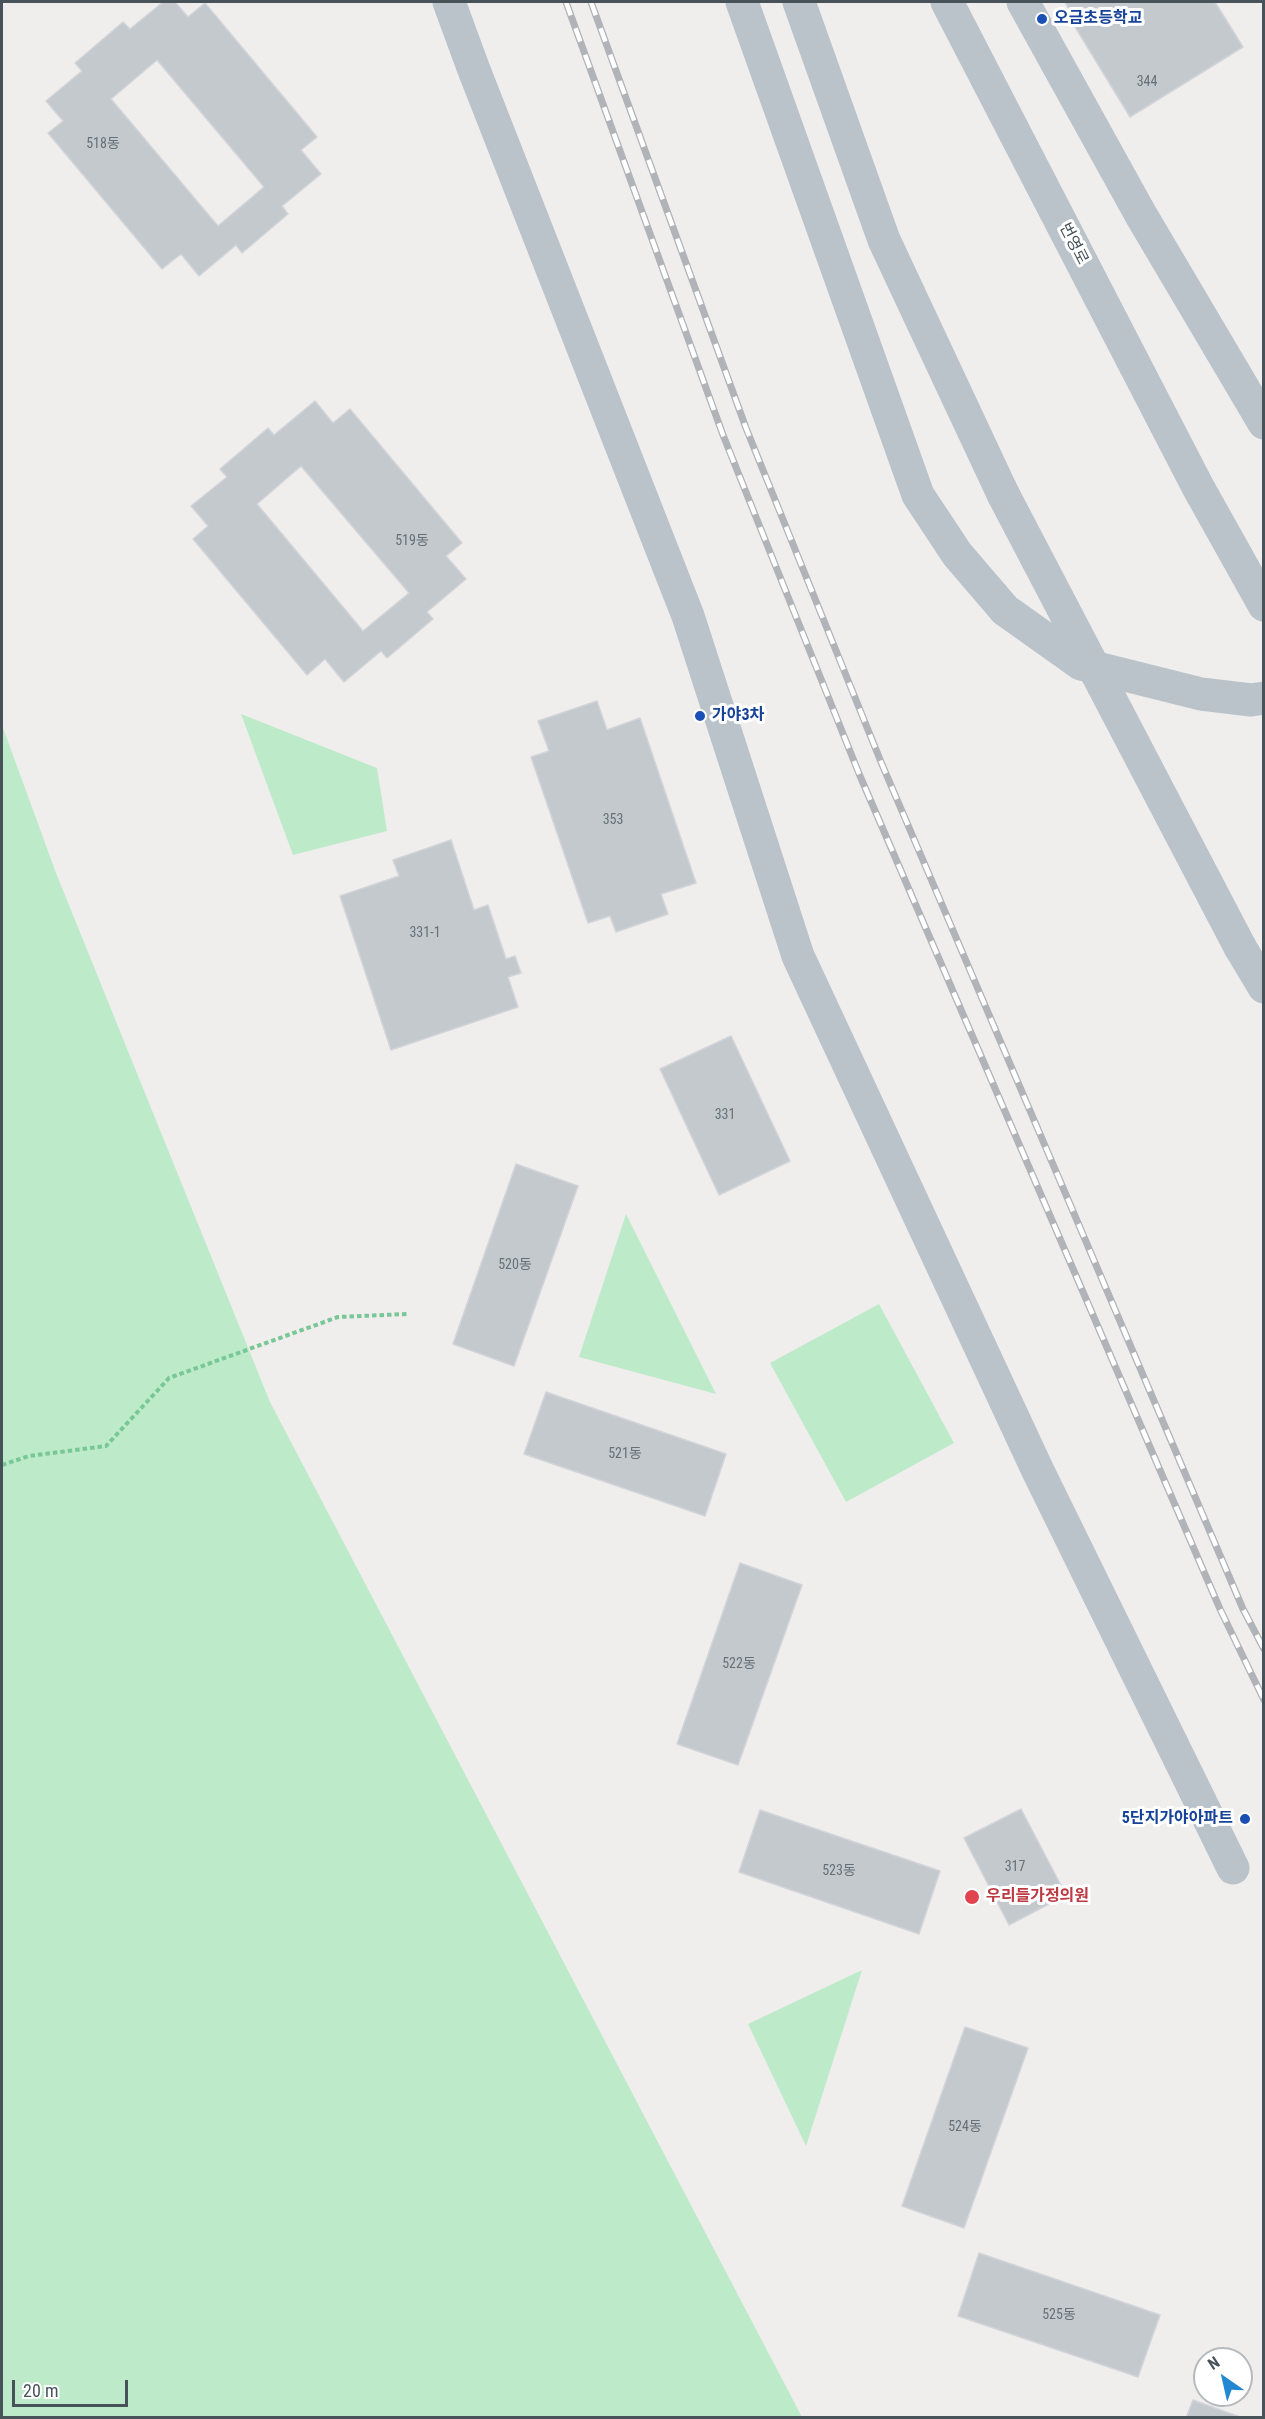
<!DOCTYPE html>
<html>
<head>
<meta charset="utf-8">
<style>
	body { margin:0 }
	#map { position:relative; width:1265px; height:2419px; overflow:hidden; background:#f0eded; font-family:"Roboto Condensed",sans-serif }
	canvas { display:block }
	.frame { position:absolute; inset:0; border:3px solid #475359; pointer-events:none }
	.north { position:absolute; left:1193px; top:2347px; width:60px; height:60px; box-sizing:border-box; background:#fff; border:2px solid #b5babd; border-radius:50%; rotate:326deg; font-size:16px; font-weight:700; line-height:24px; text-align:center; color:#475359 }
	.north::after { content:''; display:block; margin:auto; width:21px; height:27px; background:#2487d2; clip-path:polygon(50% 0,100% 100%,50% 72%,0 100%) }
	.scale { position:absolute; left:12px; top:2380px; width:116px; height:27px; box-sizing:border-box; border:3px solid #475359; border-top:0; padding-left:8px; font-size:18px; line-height:21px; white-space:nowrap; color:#475359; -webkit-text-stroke:4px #fff; paint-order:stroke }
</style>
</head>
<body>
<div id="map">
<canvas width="1265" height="2419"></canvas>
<div class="frame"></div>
<div class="north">N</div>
<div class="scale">20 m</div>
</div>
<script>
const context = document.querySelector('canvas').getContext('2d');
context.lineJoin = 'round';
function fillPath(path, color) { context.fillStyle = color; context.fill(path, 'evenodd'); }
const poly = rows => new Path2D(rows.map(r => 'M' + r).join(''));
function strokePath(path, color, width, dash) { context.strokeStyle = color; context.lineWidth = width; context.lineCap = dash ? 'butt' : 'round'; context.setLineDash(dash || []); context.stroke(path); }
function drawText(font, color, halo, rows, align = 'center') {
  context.font = font + ' "Roboto Condensed","Noto Sans KR",sans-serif'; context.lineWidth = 6; context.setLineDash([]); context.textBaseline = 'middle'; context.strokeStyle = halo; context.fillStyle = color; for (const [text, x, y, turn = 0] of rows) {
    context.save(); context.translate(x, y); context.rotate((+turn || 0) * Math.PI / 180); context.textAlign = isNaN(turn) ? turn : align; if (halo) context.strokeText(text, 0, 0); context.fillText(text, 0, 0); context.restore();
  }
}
const green = poly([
	[241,714,377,768,387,831,293,855],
	[2,725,56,873,270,1402,802,2417,2,2417],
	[626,1214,716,1394,579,1357],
	[879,1304,954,1443,846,1502,770,1363],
	[862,1970,806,2146,748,2024]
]);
const building = poly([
	[163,2,175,2,188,17,205,3,317,137,301,150,321,174,282,206,288,214,242,253,236,245,199,276,181,254,162,269,48,133,63,121,46,101,82,71,75,63,123,22,130,29,163,2],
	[157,60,264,187,218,226,111,99,157,60],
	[1065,2,1215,2,1243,47,1130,117,1069,17,1072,15,1065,2],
	[315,401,333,423,350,409,462,543,446,556,466,579,427,612,433,619,387,658,381,651,344,682,325,659,307,675,193,539,208,526,191,506,227,477,220,469,268,428,274,435,315,401],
	[301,466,409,593,363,631,257,504,301,466],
	[597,701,607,730,640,718,696,883,661,894,668,914,616,932,610,916,588,923,531,757,549,751,538,721,597,701],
	[451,840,474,910,488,905,506,959,515,956,521,973,508,977,518,1007,391,1050,340,896,399,876,393,860,451,840],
	[731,1036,790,1161,719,1195,660,1069,731,1036],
	[516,1164,578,1186,514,1366,453,1344,516,1164],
	[546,1392,726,1454,705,1516,524,1454,546,1392],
	[740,1563,802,1585,738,1765,677,1744,740,1563],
	[1021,1809,1066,1895,1009,1925,964,1838,1021,1809],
	[760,1810,940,1871,919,1934,739,1872,760,1810],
	[965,2027,1028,2048,964,2228,902,2206,965,2027],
	[979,2253,1160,2315,1138,2377,958,2316,979,2253],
	[1193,2400,1243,2418,1186,2418,1193,2400]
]);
const path = poly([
	[2,1465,29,1456,106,1446,169,1378,338,1317,407,1314]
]);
const minor = poly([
	[449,2,474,70,688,616,798,956,1038,1471,1233,1868],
	[742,2,918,495,957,554,1005,610,1081,664,1201,694,1251,700,1264,698],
	[799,2,884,240,1003,494],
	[947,2,1198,487,1264,605],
	[1023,2,1141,215,1264,423],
	[1240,947,1264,987]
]);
const rail = poly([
	[566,2,723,435,860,776,1220,1609,1264,1700],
	[591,2,746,428,881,762,1243,1609,1264,1649]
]);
const minorBridge = poly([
	[1003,494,1240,947]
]);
const markers = [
	[1042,19,6,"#1a4fb4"],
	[700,716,6,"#1a4fb4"],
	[1245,1819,6,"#1a4fb4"],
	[972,1897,8,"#e0444e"]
];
const numberNames = [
	["344",1147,82],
	["518동",103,144],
	["519동",412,541],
	["353",613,820],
	["331-1",425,933],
	["331",725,1115],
	["520동",515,1265],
	["521동",625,1454],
	["522동",739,1664],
	["317",1015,1867],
	["523동",839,1871],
	["524동",965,2127],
	["525동",1059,2315]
];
const transitNames = [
	["오금초등학교",1054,19],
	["가야3차",712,716],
	["5단지가야아파트",1233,1819,"right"]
];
const streetNames = [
	["번영로",1073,244,63]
];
const healthNames = [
	["우리들가정의원",986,1897]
];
fillPath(green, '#bdebc9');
fillPath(building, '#c4c9cd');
strokePath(building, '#d1d4d8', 1.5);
strokePath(path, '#78c796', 4, [4.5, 3]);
strokePath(minor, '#b9c3c9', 33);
strokePath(rail, '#b0b3b7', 7);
strokePath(rail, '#fff', 4.5, [14]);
strokePath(minorBridge, '#b9c3c9', 33);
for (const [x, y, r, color] of markers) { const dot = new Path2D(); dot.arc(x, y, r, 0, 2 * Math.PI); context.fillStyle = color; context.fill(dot); strokePath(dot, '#fff', 2); }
drawText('14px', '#667076', null, numberNames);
drawText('bold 16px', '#164399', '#fff', transitNames, 'left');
drawText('16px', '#475359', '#fff', streetNames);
drawText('bold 16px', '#be3a42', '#fff', healthNames, 'left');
</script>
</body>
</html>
